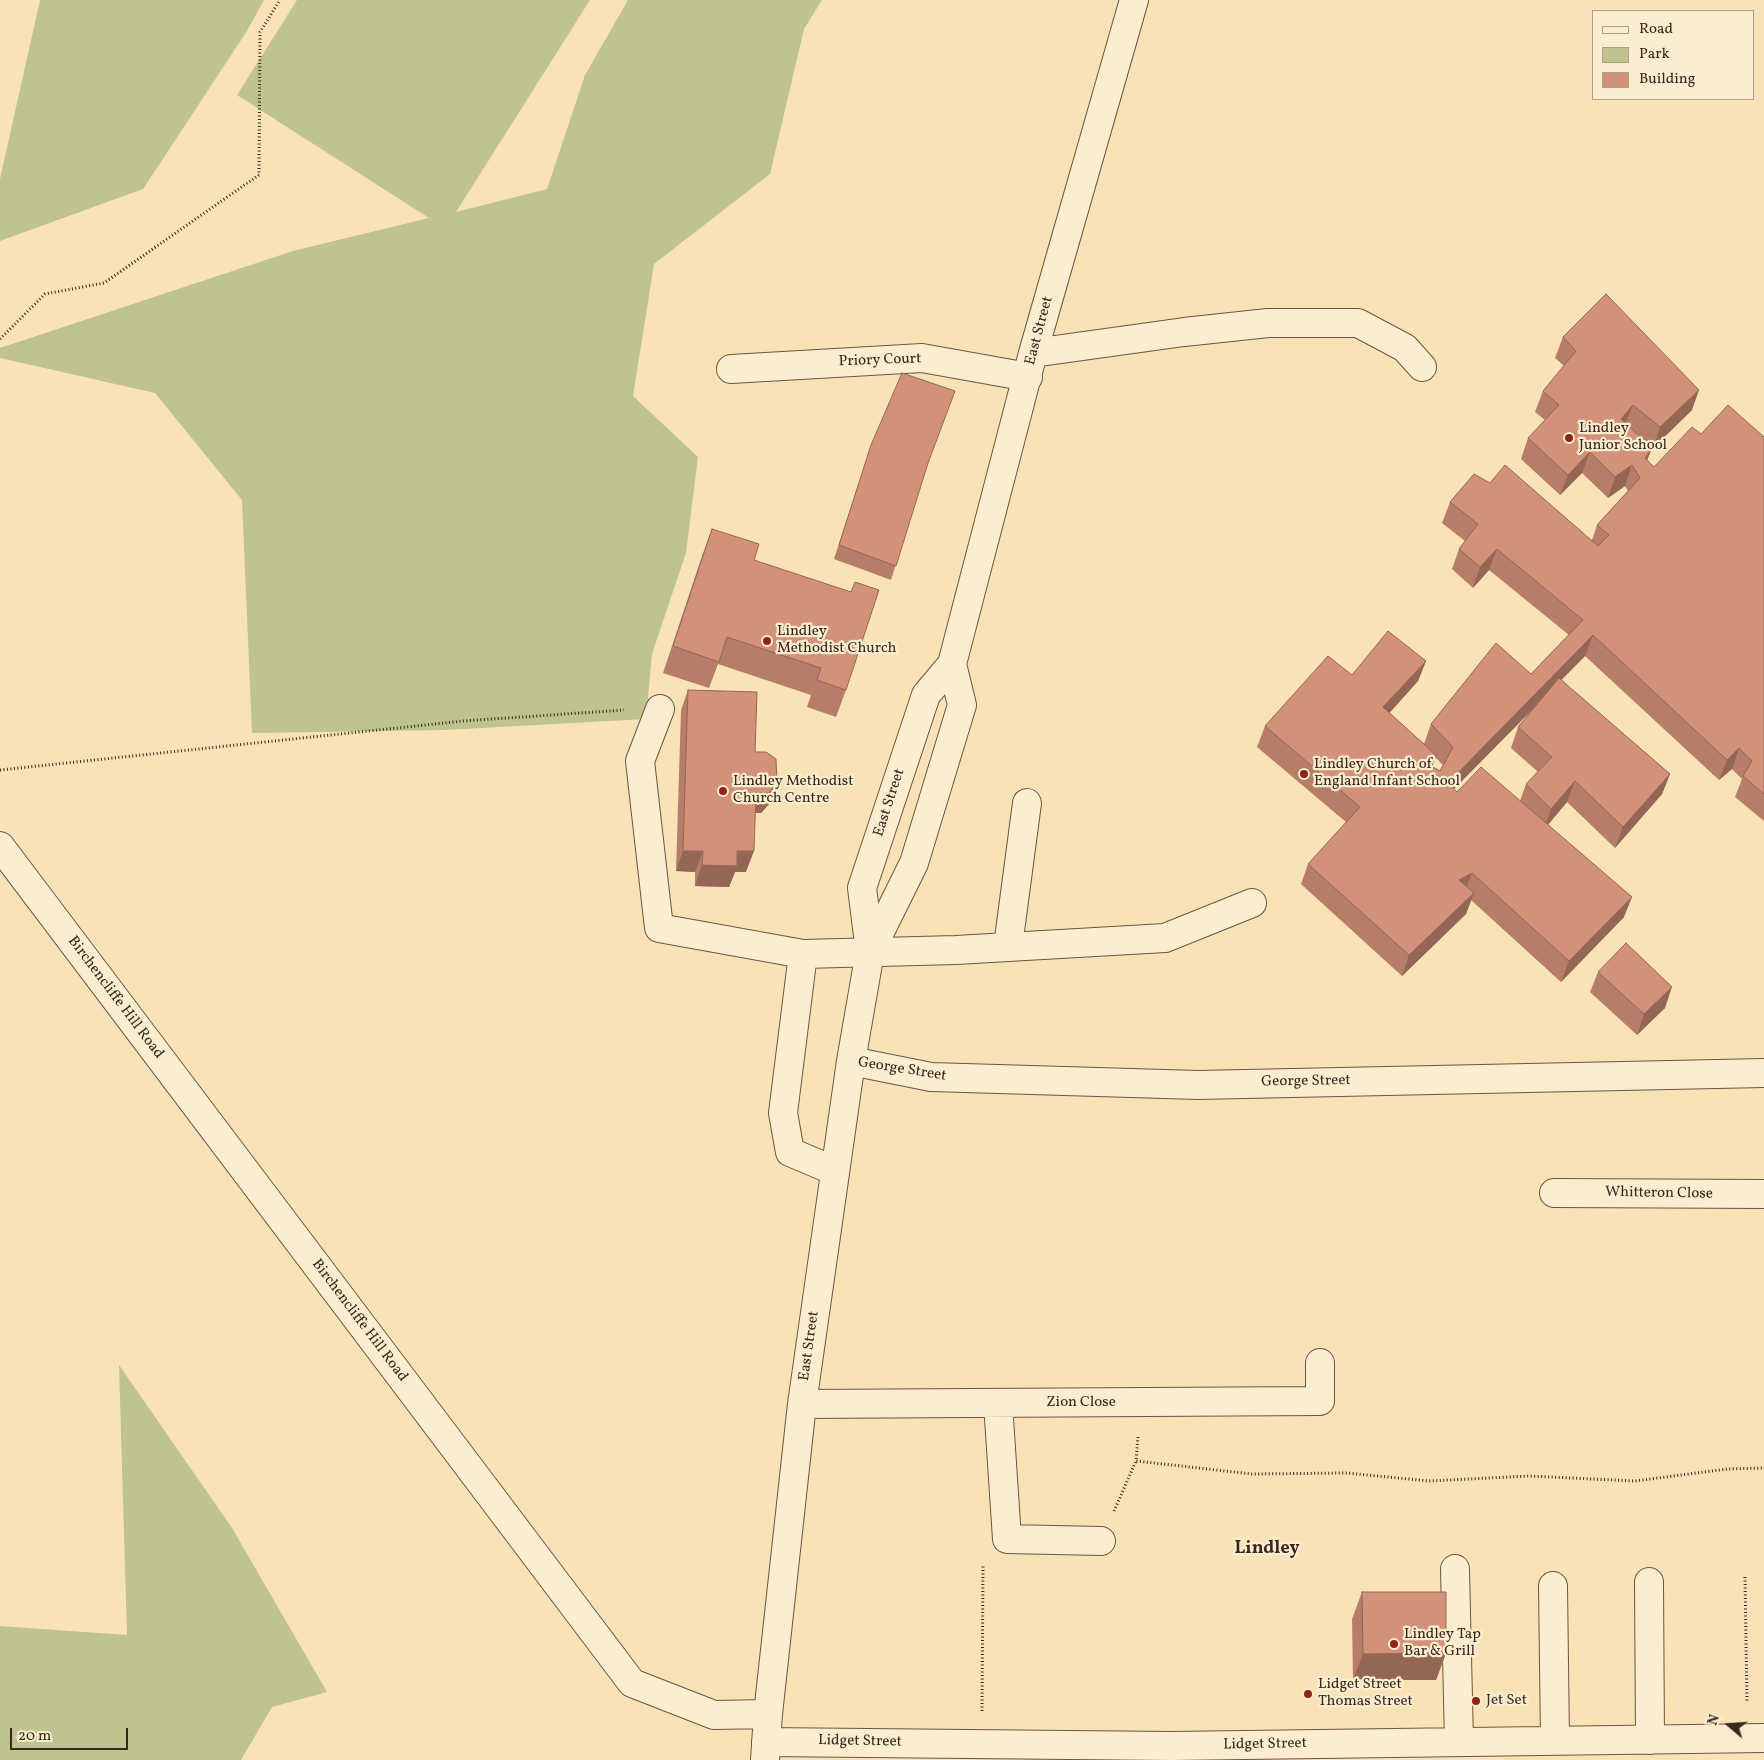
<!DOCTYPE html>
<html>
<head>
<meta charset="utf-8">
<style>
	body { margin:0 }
	#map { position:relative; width:1764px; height:1760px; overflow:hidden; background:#f9e3b6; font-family:Vollkorn,serif }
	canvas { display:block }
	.legend { position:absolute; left:1592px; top:10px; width:162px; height:90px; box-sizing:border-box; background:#fbedd0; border:1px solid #ae9e88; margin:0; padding:6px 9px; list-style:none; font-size:15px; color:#3a271d }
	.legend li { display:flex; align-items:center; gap:10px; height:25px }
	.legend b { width:25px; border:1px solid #ae9e88 }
	.north { position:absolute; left:1704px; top:1700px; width:50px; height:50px; -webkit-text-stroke:4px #fbedd0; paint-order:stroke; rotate:288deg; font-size:14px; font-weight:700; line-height:20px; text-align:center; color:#3a271d }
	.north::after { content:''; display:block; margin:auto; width:18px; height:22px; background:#3a271d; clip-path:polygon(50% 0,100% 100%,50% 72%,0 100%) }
	.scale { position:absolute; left:10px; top:1728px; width:118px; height:22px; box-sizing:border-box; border:2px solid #3a271d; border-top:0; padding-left:6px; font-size:15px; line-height:18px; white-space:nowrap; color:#3a271d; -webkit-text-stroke:4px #fbedd0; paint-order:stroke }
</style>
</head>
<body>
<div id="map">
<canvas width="1764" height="1760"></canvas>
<ul class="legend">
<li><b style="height:6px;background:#fbedd0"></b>Road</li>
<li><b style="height:14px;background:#bfc38d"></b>Park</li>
<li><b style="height:14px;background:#d4917a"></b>Building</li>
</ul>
<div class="north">N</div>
<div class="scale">20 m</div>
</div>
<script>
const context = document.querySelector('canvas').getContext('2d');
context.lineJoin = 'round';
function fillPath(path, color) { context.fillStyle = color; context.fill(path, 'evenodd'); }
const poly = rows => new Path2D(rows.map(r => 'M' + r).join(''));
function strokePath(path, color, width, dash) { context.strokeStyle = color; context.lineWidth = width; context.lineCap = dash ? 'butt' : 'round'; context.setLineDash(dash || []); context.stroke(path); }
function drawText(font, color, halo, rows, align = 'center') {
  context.font = font + ' Vollkorn,serif'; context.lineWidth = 4.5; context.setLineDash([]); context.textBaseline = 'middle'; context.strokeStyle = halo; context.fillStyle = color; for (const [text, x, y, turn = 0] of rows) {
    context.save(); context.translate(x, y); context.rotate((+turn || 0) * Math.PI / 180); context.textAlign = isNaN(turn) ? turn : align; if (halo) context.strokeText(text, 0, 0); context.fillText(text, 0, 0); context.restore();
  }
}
const green = poly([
	[40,0,264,0,247,31,143,189,0,241,0,179],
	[297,0,590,0,456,212,547,189,585,75,628,0,822,0,804,29,770,174,654,264,633,396,698,457,686,553,652,654,646,719,445,730,252,733,242,500,155,393,0,358,0,348,293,251,429,218,237,95],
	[119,1365,232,1528,327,1692,272,1707,241,1760,0,1760,0,1626,127,1635]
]);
const path = poly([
	[0,339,45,294,104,283,259,175,260,32,280,0],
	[0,770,463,721,624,710],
	[1138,1437,1136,1461,1252,1474,1347,1473,1429,1481,1529,1476,1635,1481,1727,1469,1764,1468],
	[1114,1511,1136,1461],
	[1745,1577,1747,1703],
	[982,1711,983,1565]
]);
const minor = poly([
	[1033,353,1184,332,1268,323,1358,323,1405,348,1422,367],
	[731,369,922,358,1028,377],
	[660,709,640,761,659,928,803,954],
	[0,846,632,1683,714,1715,768,1714],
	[1008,946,1027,803],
	[870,952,862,888,926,695,952,664,1033,353,1134,0],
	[851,1061,931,1077,1198,1085,1764,1073],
	[835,1171,790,1152,783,1113,803,954,956,950,1165,938,1252,903],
	[1554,1193,1764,1194],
	[998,1403,1007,1539,1101,1541],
	[802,1404,1320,1401,1320,1363],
	[1455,1569,1459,1742],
	[1649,1582,1650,1740],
	[1553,1586,1555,1741],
	[766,1742,1171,1746,1764,1738],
	[765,1760,768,1714,802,1404,851,1061,870,952,914,863,962,705,952,664]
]);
const wall = poly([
	[1563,337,1692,410,1653,448,1644,441,1652,448,1647,460,1654,467,1701,434,1764,437,1764,821,1735,797,1742,779,1732,769,1719,780,1585,656,1561,680,1670,774,1662,794,1615,848,1567,802,1548,825,1624,917,1561,982,1471,900,1466,914,1402,976,1301,884,1308,864,1346,822,1257,747,1265,726,1352,675,1426,661,1418,681,1389,713,1424,744,1431,724,1531,674,1569,635,1489,570,1473,588,1452,569,1459,549,1465,541,1442,523,1450,502,1490,483,1592,540,1597,525,1628,491,1625,486,1608,498,1582,473,1560,495,1521,459,1528,438,1545,420,1535,412,1543,391,1564,366,1555,358],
	[1537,705,1518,727,1511,748,1538,772,1526,784,1520,801,1457,792,1454,789],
	[1435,757,1443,765,1440,771,1432,766],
	[871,445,927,465,891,580,834,559],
	[712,529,754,560,846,690,836,717,807,707,811,695,718,664,709,688,663,673,702,556],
	[688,690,755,752,777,782,770,803,761,813,755,813,746,872,735,872,729,887,695,886,695,872,676,871,681,710],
	[1598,972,1665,1008,1637,1035,1590,992],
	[1362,1592,1446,1653,1436,1680,1353,1680,1352,1619]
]);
const shadedWall = poly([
	[1699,390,1692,410,1653,448,1660,427],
	[1633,405,1625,425,1621,419],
	[1652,448,1644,468,1645,458],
	[1590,452,1582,473,1560,495,1568,475],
	[1632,465,1625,486,1608,498,1615,477],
	[1497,549,1489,570,1473,588,1480,567],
	[1593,635,1585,656,1440,803,1448,783],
	[1426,661,1418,681,1376,728,1383,707],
	[1739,748,1732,769,1719,780,1727,760],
	[1436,755,1429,775,1427,764],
	[1670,774,1662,794,1615,848,1623,827],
	[1575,781,1567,802,1544,829,1551,809],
	[777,782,770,803,761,813,748,813,756,793],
	[683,851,703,851,695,872,676,871],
	[737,851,754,851,746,872,735,872,729,887,695,886,702,865],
	[1472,873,1464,894,1459,880],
	[1474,893,1466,914,1402,976,1409,955],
	[1632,897,1624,917,1561,982,1569,961],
	[1672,987,1665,1008,1637,1035,1644,1014],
	[1446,1653,1436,1680,1353,1680,1363,1654]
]);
const building = poly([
	[1606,294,1699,390,1660,427,1633,405,1621,419,1652,448,1645,458,1654,467,1692,427,1701,434,1728,405,1764,437,1764,794,1743,776,1752,761,1739,748,1727,760,1593,635,1448,783,1457,792,1481,767,1632,897,1569,961,1472,873,1459,880,1474,893,1409,955,1308,864,1360,807,1265,726,1328,656,1352,675,1388,631,1426,661,1383,707,1436,755,1427,764,1440,771,1453,747,1431,724,1496,643,1531,674,1583,620,1497,549,1480,567,1459,549,1478,524,1450,502,1474,474,1490,483,1505,465,1598,546,1609,535,1597,525,1640,478,1632,465,1615,477,1590,452,1568,475,1528,438,1559,405,1543,391,1576,351,1563,337,1606,294],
	[902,373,955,391,928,463,896,566,839,545,871,445,902,373],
	[712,529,759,544,754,560,851,592,855,582,879,590,846,690,817,680,821,668,727,637,719,662,673,646,712,529],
	[1559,678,1670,774,1623,827,1575,781,1551,809,1526,784,1552,757,1518,727,1559,678],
	[688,690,757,692,755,752,766,752,776,759,777,782,769,793,756,793,754,851,737,851,737,866,702,865,703,851,683,851,688,690],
	[1626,943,1672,987,1644,1014,1598,972,1626,943],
	[1362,1592,1446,1592,1446,1653,1363,1654,1362,1592]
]);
const markers = [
	[1569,438,5,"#8f2418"],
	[767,641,5,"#8f2418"],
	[1304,774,5,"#8f2418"],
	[723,791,5,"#8f2418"],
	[1394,1644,5,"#8f2418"],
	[1308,1694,5,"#8f2418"],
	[1476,1701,5,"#8f2418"]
];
const streetNames = [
	["East Street",1040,331,-75],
	["Priory Court",880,361,-2],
	["East Street",890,803,-72],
	["Birchencliffe Hill Road",115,998,53],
	["George Street",902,1070,9],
	["George Street",1306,1082,-1],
	["Whitteron Close",1659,1194,1],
	["Birchencliffe Hill Road",359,1321,53],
	["East Street",810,1346,-82],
	["Zion Close",1081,1403],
	["Lidget Street",860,1742,1],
	["Lidget Street",1265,1745,-1]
];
const poiNames = [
	["Lindley",1579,429],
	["Junior School",1579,446],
	["Lindley",777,632],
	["Methodist Church",777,649],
	["Lindley Church of",1314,765],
	["England Infant School",1314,782],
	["Lindley Methodist",733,782],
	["Church Centre",733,799],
	["Lindley Tap",1404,1635],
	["Bar & Grill",1404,1652],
	["Lidget Street",1318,1685],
	["Thomas Street",1318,1702],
	["Jet Set",1486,1701]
];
const quarterNames = [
	["Lindley",1267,1550]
];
fillPath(green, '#bfc38d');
strokePath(minor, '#6a5643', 30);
strokePath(path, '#3a271d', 3, [1, 2.5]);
strokePath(minor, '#fbedd0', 28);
fillPath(wall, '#b67d69');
fillPath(shadedWall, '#946655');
fillPath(building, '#d4917a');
strokePath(building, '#946655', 1);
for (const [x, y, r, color] of markers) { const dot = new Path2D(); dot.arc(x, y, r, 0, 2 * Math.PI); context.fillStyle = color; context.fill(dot); strokePath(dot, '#fbedd0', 2); }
drawText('15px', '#3a271d', '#fbedd0', streetNames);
drawText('15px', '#3a271d', '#fbedd0', poiNames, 'left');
drawText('bold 18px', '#3a271d', '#fbedd0', quarterNames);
</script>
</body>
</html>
